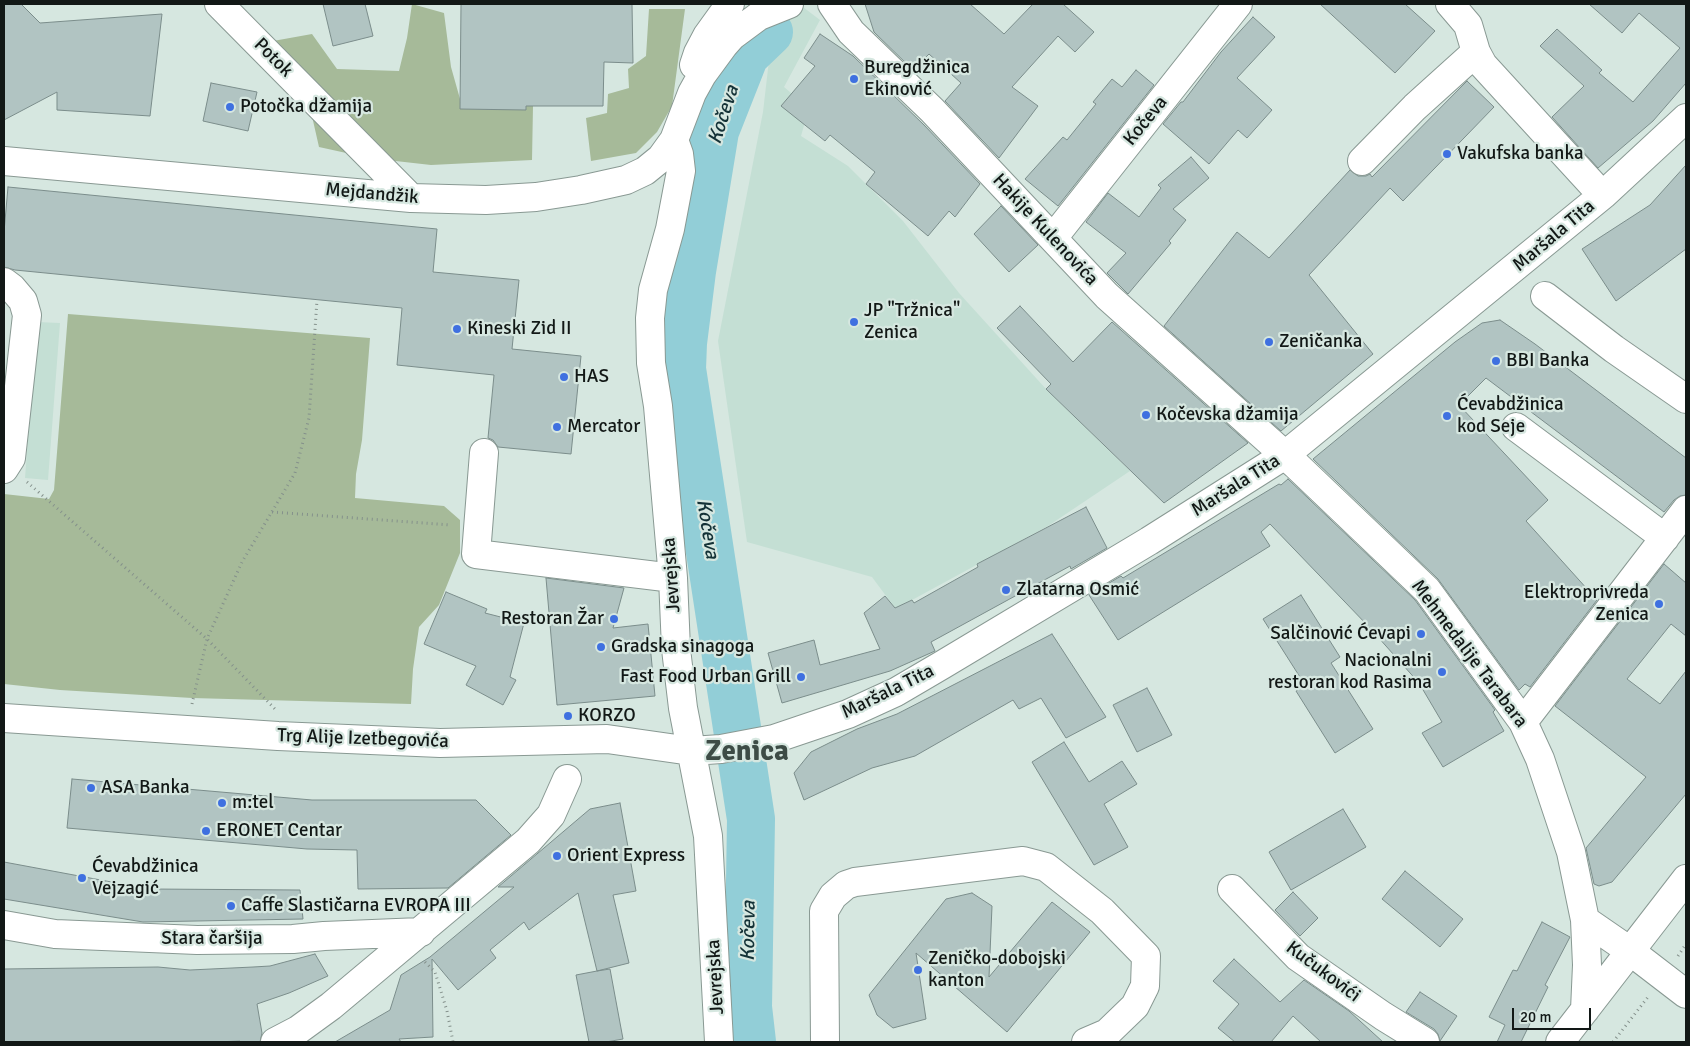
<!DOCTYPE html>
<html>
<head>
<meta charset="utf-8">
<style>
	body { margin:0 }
	#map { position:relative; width:1690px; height:1046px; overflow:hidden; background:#d6e7e0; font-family:Signika,sans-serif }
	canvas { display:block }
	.frame { position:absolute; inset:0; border:5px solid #121816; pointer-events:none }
	.scale { position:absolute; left:1512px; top:1008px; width:79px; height:22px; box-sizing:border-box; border:2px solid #121816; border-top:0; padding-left:6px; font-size:15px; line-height:18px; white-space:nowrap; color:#121816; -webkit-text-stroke:4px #d6e7e0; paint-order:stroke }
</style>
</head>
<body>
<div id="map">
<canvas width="1690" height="1046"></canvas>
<div class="frame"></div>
<div class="scale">20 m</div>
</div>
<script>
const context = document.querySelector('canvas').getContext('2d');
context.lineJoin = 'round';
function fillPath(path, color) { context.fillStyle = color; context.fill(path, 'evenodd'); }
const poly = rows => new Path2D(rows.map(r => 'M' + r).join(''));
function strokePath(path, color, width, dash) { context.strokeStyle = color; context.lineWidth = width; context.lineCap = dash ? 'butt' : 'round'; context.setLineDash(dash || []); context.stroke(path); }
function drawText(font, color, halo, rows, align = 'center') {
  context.font = font + ' Signika,sans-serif'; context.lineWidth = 4.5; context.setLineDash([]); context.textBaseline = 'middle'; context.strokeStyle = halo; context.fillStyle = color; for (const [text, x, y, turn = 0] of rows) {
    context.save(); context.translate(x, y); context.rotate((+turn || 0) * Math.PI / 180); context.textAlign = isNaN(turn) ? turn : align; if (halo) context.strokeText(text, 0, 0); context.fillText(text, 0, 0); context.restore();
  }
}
const built = poly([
	[799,4,820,20,784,87,809,108,801,136,848,166,903,221,959,293,1046,389,1130,471,1048,526,912,600,895,608,872,577,747,542,718,341,763,112,771,43],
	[37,322,60,323,48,480,25,478]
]);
const green = poly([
	[412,4,444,13,451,67,462,106,533,106,532,160,431,165,369,158,319,147,309,103,262,43,312,34,337,69,399,71,407,38],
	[649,9,685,9,672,106,657,132,636,153,591,161,586,118,607,113,608,94,629,88,628,69,646,56],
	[68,314,370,338,362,440,356,474,355,498,444,506,460,520,460,553,439,605,419,627,413,669,411,704,192,698,60,690,4,684,4,494,49,499,54,490]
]);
const river = poly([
	[752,1042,748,1007,751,819,682,369,683,343,692,271,715,131,745,55,769,32]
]);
const building = poly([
	[4,4,21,4,40,23,162,14,150,116,57,110,57,92,4,120,4,4],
	[323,4,365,4,373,36,333,46,323,4],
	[461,4,632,4,633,63,604,62,603,106,526,106,526,110,460,109,461,4],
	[865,4,970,4,1004,34,1033,4,1063,4,1094,32,1075,52,1058,36,1012,87,1038,106,999,158,945,101,961,83,929,54,913,70,874,32,865,4],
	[1320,4,1405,4,1435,31,1395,73,1320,4],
	[1589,4,1686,4,1686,83,1653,121,1598,168,1552,117,1584,86,1540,46,1557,29,1602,70,1599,73,1633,102,1680,48,1639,13,1622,33,1589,4],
	[1253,17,1275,37,1237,78,1272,110,1247,138,1238,130,1209,164,1163,124,1181,102,1183,102,1221,52,1253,17],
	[820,34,853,56,924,125,980,184,955,217,949,211,928,236,866,184,875,172,830,135,825,141,781,106,815,66,804,58,820,34],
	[1136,70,1154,85,1058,206,1025,179,1063,137,1067,140,1096,104,1093,102,1112,79,1122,87,1136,70],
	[1467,81,1494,107,1403,201,1390,188,1309,275,1373,354,1281,431,1164,326,1237,232,1269,258,1350,170,1358,176,1366,176,1370,174,1372,177,1467,81],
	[211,83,257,92,248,131,203,121,211,83],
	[1191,157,1209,178,1173,209,1186,220,1169,241,1171,243,1128,294,1107,273,1126,253,1086,222,1108,193,1139,217,1161,188,1158,185,1191,157],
	[1686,165,1686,249,1616,301,1582,249,1650,205,1686,165],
	[8,187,437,229,433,272,519,280,512,349,581,356,571,454,498,447,493,440,488,438,494,375,397,365,402,308,15,270,4,267,4,232,8,187],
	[1001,206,1038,245,1009,272,974,234,1001,206],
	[1020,306,1073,362,1112,322,1248,443,1164,503,1046,389,1051,384,997,328,1020,306],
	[1500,320,1535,344,1686,458,1686,495,1680,496,1674,500,1664,512,1486,378,1459,405,1548,500,1526,521,1597,600,1530,687,1525,684,1519,690,1438,579,1313,459,1455,342,1482,323,1500,320],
	[1288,479,1415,600,1495,710,1493,712,1504,731,1443,767,1422,733,1442,722,1419,683,1369,627,1270,524,1261,532,1270,546,1118,640,1089,595,1121,576,1123,578,1279,484,1281,485,1288,479],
	[1086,507,1107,548,1071,569,1070,566,931,642,935,651,890,671,782,703,768,653,814,640,820,665,880,649,864,613,885,596,895,608,912,600,914,603,978,567,977,564,1086,507],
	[1664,564,1686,583,1686,636,1671,624,1627,679,1660,704,1686,671,1686,794,1612,882,1599,886,1594,884,1586,848,1646,777,1555,706,1664,564],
	[546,578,624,588,613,628,648,624,655,696,557,705,546,578],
	[446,592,487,609,485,613,524,623,510,677,516,680,503,705,466,685,476,666,424,644,446,592],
	[1301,595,1340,657,1331,663,1373,729,1335,753,1296,691,1305,685,1263,619,1301,595],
	[1052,634,1106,717,1066,738,1041,698,1019,709,1013,700,915,756,872,768,804,800,794,773,811,752,857,729,897,714,1052,634],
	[1147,688,1172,735,1137,752,1113,705,1147,688],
	[1064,742,1089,782,1122,761,1137,784,1104,804,1128,847,1094,865,1032,762,1064,742],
	[72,779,312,800,476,800,511,835,448,888,358,889,357,850,307,849,67,828,72,779],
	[620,803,636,891,613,895,629,963,597,971,610,969,623,1039,606,1042,589,1042,576,975,597,971,578,893,529,930,524,922,490,950,496,958,458,990,432,959,433,1037,399,1039,401,1042,335,1042,390,1010,401,975,430,957,514,887,498,887,590,809,620,803],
	[1343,809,1366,847,1291,890,1269,852,1343,809],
	[4,862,149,889,300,890,303,919,143,922,4,899,4,862],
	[1405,871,1463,919,1440,947,1382,899,1405,871],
	[1293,892,1318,918,1300,936,1275,910,1293,892],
	[972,893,992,906,989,977,1052,902,1090,932,1007,1032,916,953,926,1019,893,1028,877,1015,869,995,946,899,972,893],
	[1542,922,1570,937,1545,985,1548,987,1521,1042,1497,1042,1505,1025,1489,1017,1513,970,1517,971,1542,922],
	[315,954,328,976,289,993,257,1004,262,1033,260,1042,240,1042,240,1041,216,1042,4,1042,4,969,158,967,190,970,253,967,270,966,315,954],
	[1234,959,1280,1002,1304,980,1349,1011,1383,1042,1321,1042,1293,1016,1271,1042,1235,1042,1218,1028,1239,1004,1213,981,1234,959],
	[1420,992,1457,1016,1440,1041,1438,1034,1434,1029,1406,1012,1420,992]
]);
const path = poly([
	[27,482,207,639,275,709],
	[272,512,451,525],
	[192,704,207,639,242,562,295,473,309,418,317,300],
	[1678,956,1686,944],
	[425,962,435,972,447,1011,453,1042],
	[1613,1042,1648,997]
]);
const minor = poly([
	[219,4,411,198],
	[832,4,851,32,932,110,1107,296,1296,465,1427,590,1523,722,1540,759,1571,852,1585,920,1587,965,1585,1010],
	[1450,4,1468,25,1476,52,1483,65,1592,184],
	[694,65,698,53,707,36,730,4],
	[674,140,679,154,681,171,670,229,653,290,650,318,651,363,658,406,673,578,676,649,683,708,708,836,719,1042],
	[4,161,411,198,486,200,536,197,581,190,626,180,645,171,661,158,674,140,692,93,702,75,724,45,732,36,759,16,789,4],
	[1362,161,1415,107,1476,52],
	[1053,238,1238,4],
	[4,282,12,288,23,301,27,315,11,458,4,469],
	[1545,296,1614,349,1686,399],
	[1516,427,1665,538],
	[484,453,476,554,673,578],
	[4,718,278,736,440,743,607,739,691,751,721,749,774,739,848,714,896,692,942,665,1149,541,1285,455,1603,195,1686,118],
	[1523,722,1686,510],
	[1232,889,1298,957,1383,1016,1425,1042],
	[1585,920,1630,951,1686,994],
	[4,925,55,934,197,940,293,939,324,936,421,932],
	[275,1042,298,1030,331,1006,528,841,551,815,567,779],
	[825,1042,824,911,833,896,846,885,855,882,1023,861,1046,867,1102,911,1146,956,1145,986,1135,1006,1107,1033,1086,1042],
	[1560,1042,1686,879]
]);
const markers = [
	[854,79,5,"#3f70e0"],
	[230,107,5,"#3f70e0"],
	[1447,154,5,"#3f70e0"],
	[854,322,5,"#3f70e0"],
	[457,329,5,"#3f70e0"],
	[1269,342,5,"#3f70e0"],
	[1496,361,5,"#3f70e0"],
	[564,377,5,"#3f70e0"],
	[1146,415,5,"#3f70e0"],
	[1447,416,5,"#3f70e0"],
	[557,427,5,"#3f70e0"],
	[1006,590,5,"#3f70e0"],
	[1659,604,5,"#3f70e0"],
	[614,619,5,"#3f70e0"],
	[1421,634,5,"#3f70e0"],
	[601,647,5,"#3f70e0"],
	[1442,672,5,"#3f70e0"],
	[801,677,5,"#3f70e0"],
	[568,716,5,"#3f70e0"],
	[91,788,5,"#3f70e0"],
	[222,803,5,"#3f70e0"],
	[206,831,5,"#3f70e0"],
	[557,856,5,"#3f70e0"],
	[82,878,5,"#3f70e0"],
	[231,906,5,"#3f70e0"],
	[918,970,5,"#3f70e0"]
];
const streetNames = [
	["Potok",273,58,45],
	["Kočeva",1146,121,-51],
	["Mejdandžik",372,194,5],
	["Hakije Kulenovića",1045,230,47],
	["Maršala Tita",1554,236,-40],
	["Maršala Tita",1236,486,-32],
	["Jevrejska",672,575,-94],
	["Mehmedalije Tarabara",1469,654,53],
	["Maršala Tita",888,692,-26],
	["Trg Alije Izetbegovića",363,739,2],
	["Stara čaršija",212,939],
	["Kučukovići",1323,972,37],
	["Jevrejska",716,977,-93]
];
const poiNames = [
	["Buregdžinica",864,68],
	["Ekinović",864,90],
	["Potočka džamija",240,107],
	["Vakufska banka",1457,154],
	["JP \"Tržnica\"",864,311],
	["Zenica",864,333],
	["Kineski Zid II",467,329],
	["Zeničanka",1279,342],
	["BBI Banka",1506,361],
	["HAS",574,377],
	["Ćevabdžinica",1457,405],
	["kod Seje",1457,427],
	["Kočevska džamija",1156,415],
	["Mercator",567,427],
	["Zlatarna Osmić",1016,590],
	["Elektroprivreda",1649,593,"right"],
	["Zenica",1649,615,"right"],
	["Restoran Žar",604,619,"right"],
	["Salčinović Ćevapi",1411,634,"right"],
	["Gradska sinagoga",611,647],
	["Nacionalni",1432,661,"right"],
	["restoran kod Rasima",1432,683,"right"],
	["Fast Food Urban Grill",791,677,"right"],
	["KORZO",578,716],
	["ASA Banka",101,788],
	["m:tel",232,803],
	["ERONET Centar",216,831],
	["Orient Express",567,856],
	["Ćevabdžinica",92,867],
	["Vejzagić",92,889],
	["Caffe Slastičarna EVROPA III",241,906],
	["Zeničko-dobojski",928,959],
	["kanton",928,981]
];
const waterNames = [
	["Kočeva",724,115,-72],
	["Kočeva",707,529,81],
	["Kočeva",749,931,-89]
];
const townNames = [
	["Zenica",747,752]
];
fillPath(built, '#c4dfd4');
fillPath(green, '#a6ba99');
strokePath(river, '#92ced7', 48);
fillPath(building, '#b1c4c2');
strokePath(building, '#7b8d8b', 1);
strokePath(minor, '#899993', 30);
strokePath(path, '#84908b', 3, [1, 4]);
strokePath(minor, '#fff', 28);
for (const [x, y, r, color] of markers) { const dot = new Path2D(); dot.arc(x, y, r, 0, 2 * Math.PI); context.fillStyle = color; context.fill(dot); strokePath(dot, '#d6e7e0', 2); }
drawText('19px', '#121816', '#d6e7e0', streetNames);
drawText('19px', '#121816', '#d6e7e0', poiNames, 'left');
drawText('italic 20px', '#143237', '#d6e7e0', waterNames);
drawText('bold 29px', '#3d4c46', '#d6e7e0', townNames);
</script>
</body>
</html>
